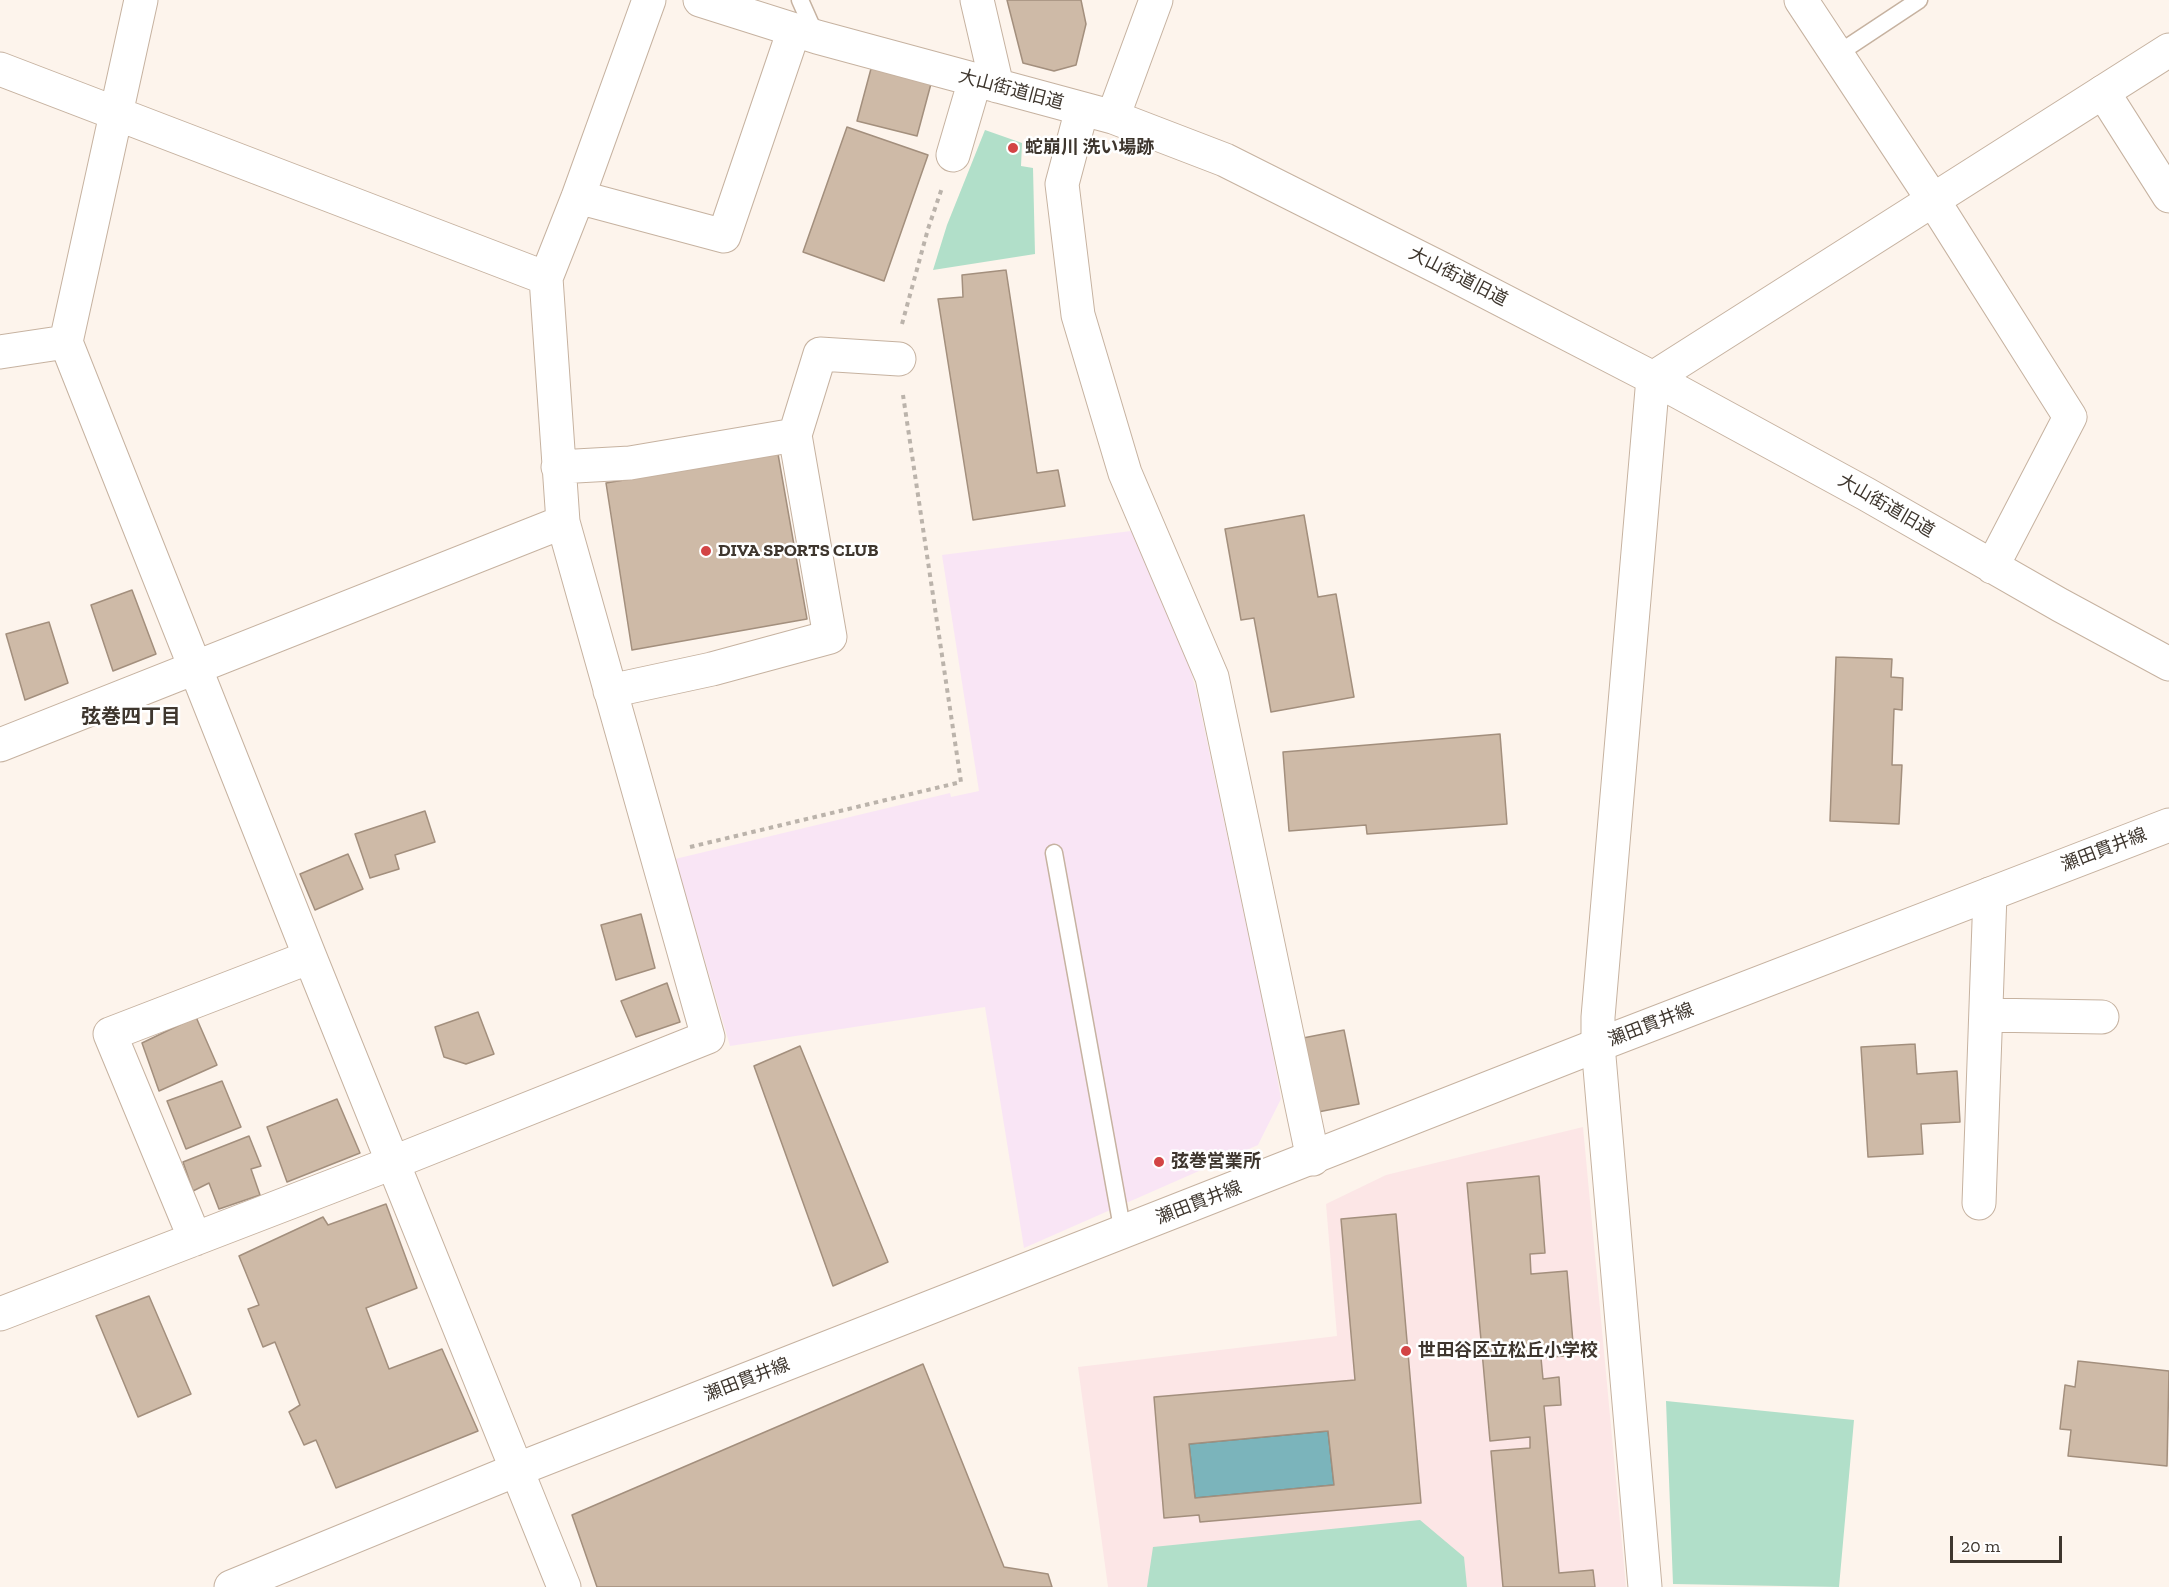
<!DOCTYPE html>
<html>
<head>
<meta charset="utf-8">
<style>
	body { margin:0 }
	#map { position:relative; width:2169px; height:1587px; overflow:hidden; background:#fdf4ec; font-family:"Zilla Slab",serif }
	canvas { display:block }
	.scale { position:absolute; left:1950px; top:1536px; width:112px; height:27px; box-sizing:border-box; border:3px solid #3e362e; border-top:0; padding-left:8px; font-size:18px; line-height:21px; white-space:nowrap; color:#3e362e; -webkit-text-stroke:4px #fff; paint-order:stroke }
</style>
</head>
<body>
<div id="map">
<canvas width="2169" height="1587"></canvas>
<div class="scale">20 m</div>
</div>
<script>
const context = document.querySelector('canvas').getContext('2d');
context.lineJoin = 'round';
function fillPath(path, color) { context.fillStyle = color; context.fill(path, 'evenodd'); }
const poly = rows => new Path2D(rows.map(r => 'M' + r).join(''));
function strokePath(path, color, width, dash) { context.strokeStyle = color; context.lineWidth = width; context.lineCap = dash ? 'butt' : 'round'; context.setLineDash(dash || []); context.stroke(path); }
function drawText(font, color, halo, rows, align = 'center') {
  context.font = font + ' "Zilla Slab","Noto Sans JP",serif'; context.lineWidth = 5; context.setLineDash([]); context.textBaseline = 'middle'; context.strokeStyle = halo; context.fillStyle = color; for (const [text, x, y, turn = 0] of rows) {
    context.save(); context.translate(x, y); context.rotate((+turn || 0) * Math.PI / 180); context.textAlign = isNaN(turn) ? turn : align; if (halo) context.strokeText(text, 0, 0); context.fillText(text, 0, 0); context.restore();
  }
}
const commercial = poly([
	[1131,531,1153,576,1190,668,1197,694,1270,1036,1281,1099,1258,1145,1024,1248,985,1007,730,1046,675,859,950,793,951,797,979,791,942,555]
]);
const education = poly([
	[1583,1127,1626,1587,1108,1587,1078,1367,1337,1336,1326,1204,1386,1175]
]);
const green = poly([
	[985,130,1022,143,1021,166,1033,168,1035,254,933,270,947,225],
	[1666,1401,1854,1420,1839,1587,1673,1584],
	[1420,1520,1464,1557,1467,1587,1147,1587,1153,1547]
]);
const water = poly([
	[1328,1431,1334,1485,1195,1498,1189,1444,1328,1431]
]);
const building = poly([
	[1007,0,1081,0,1086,24,1076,65,1054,71,1023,63,1007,0],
	[872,65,932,80,917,136,857,121,872,65],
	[847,127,928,155,884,281,803,252,847,127],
	[1006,270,1037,473,1058,470,1065,506,973,520,938,299,963,297,962,275,1006,270],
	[778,454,807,619,632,650,606,483,778,454],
	[1304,515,1318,597,1336,594,1354,697,1271,712,1254,618,1241,620,1225,529,1304,515],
	[132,590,156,654,113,671,91,605,132,590],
	[49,622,68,683,25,700,6,634,49,622],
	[1836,657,1892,659,1891,677,1903,678,1902,710,1894,709,1892,765,1902,765,1899,824,1830,821,1836,657],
	[1500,734,1507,824,1367,834,1366,825,1289,831,1283,752,1500,734],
	[425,811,435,842,395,855,399,869,370,878,355,834,425,811],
	[348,854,363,889,315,910,300,874,348,854],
	[641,914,655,968,616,980,601,925,641,914],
	[667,983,680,1022,636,1037,621,1001,667,983],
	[478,1012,494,1054,466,1064,444,1057,435,1027,478,1012],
	[196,1017,217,1065,159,1091,142,1043,196,1017],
	[1344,1030,1359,1104,1318,1112,1303,1038,1344,1030],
	[1915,1044,1917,1074,1957,1071,1960,1122,1921,1124,1923,1154,1868,1157,1861,1047,1915,1044],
	[800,1046,888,1262,833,1286,754,1066,800,1046],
	[222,1081,241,1127,186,1149,167,1101,222,1081],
	[337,1099,360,1153,287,1182,267,1127,337,1099],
	[249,1136,261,1166,251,1169,260,1195,219,1209,209,1183,193,1191,183,1162,249,1136],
	[1539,1176,1545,1253,1530,1254,1531,1274,1567,1271,1574,1355,1541,1358,1543,1379,1559,1377,1561,1405,1544,1406,1559,1573,1593,1570,1595,1587,1503,1587,1491,1451,1530,1448,1530,1437,1490,1441,1467,1183,1539,1176],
	[386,1204,417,1288,366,1308,389,1369,442,1349,478,1431,336,1488,316,1440,304,1445,289,1412,300,1405,275,1342,263,1347,248,1309,259,1305,239,1256,323,1217,328,1225,386,1204],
	[1396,1214,1421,1503,1200,1522,1199,1515,1164,1518,1154,1397,1355,1380,1341,1219,1396,1214],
	[1328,1431,1334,1485,1195,1498,1189,1444,1328,1431],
	[149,1296,191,1394,138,1417,96,1316,149,1296],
	[2078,1361,2169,1371,2167,1466,2068,1456,2071,1430,2060,1429,2065,1385,2075,1387,2078,1361],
	[923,1364,1004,1567,1048,1574,1052,1587,597,1587,572,1515,923,1364]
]);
const path = poly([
	[902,324,928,229,942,188],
	[690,847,961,782,903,395]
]);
const lane = poly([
	[800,0,816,36],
	[1836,55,1919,0],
	[1054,853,1123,1233]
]);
const street = poly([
	[141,0,66,342,310,957,564,1587],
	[700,0,817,37,1113,117,1225,160,1446,271,1653,378,1866,494,2060,605,2169,664],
	[977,0,997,86],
	[1801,0,1933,200,2070,417,1992,567],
	[0,69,546,278],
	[2103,92,2169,196],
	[1082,109,1062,184,1078,315,1125,473,1212,677,1313,1159],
	[1113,117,1156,0],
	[953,155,975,80],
	[578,197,724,236,794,30],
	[0,352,66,342],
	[558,467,630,463,795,435],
	[610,691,712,669,830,637,795,435,820,354,899,359],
	[0,745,563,522],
	[1986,1015,2102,1017],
	[1979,1203,1990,894],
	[195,1239,110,1034,310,957],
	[0,1314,392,1163,708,1037,563,522,546,278,578,197,649,0],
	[1645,1587,1598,1045,1598,1017,1653,378]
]);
const secondary = poly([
	[1653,378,2169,50],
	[231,1587,516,1470,1598,1045,2169,825]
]);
const markers = [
	[1013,148,6,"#d34445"],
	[706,551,6,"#d34445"],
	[1159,1162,6,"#d34445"],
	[1406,1351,6,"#d34445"]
];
const streetNames = [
	["大山街道旧道",1011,90,15],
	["大山街道旧道",1458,277,27],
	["大山街道旧道",1886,506,30],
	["瀬田貫井線",2104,850,-21],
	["瀬田貫井線",1651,1025,-21],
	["瀬田貫井線",1199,1203,-21],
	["瀬田貫井線",747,1380,-21]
];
const poiNames = [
	["蛇崩川 洗い場跡",1025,148],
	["DIVA SPORTS CLUB",718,551],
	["弦巻営業所",1171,1162],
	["世田谷区立松丘小学校",1418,1351]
];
const neighbourhoodNames = [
	["弦巻四丁目",131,717]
];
fillPath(commercial, '#f9e5f5');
fillPath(education, '#fce6e6');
fillPath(green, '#b1dfc9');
fillPath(water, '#7bb4bb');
strokePath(water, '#698e91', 1.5);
fillPath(building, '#cebaa7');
strokePath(building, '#a38f7d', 1.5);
strokePath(lane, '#c6b2a0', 19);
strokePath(street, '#c6b2a0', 35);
strokePath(secondary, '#c6b2a0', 35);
strokePath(path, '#bbb3ab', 4, [4.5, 4.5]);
strokePath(lane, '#fff', 16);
strokePath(street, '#fff', 33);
strokePath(secondary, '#fff', 33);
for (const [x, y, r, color] of markers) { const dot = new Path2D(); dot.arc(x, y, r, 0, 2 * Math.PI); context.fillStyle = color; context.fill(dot); strokePath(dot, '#fff', 2); }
drawText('18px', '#3e362e', '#fff', streetNames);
drawText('bold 18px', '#3e362e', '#fff', poiNames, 'left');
drawText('bold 20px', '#3e362e', '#fff', neighbourhoodNames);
</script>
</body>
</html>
